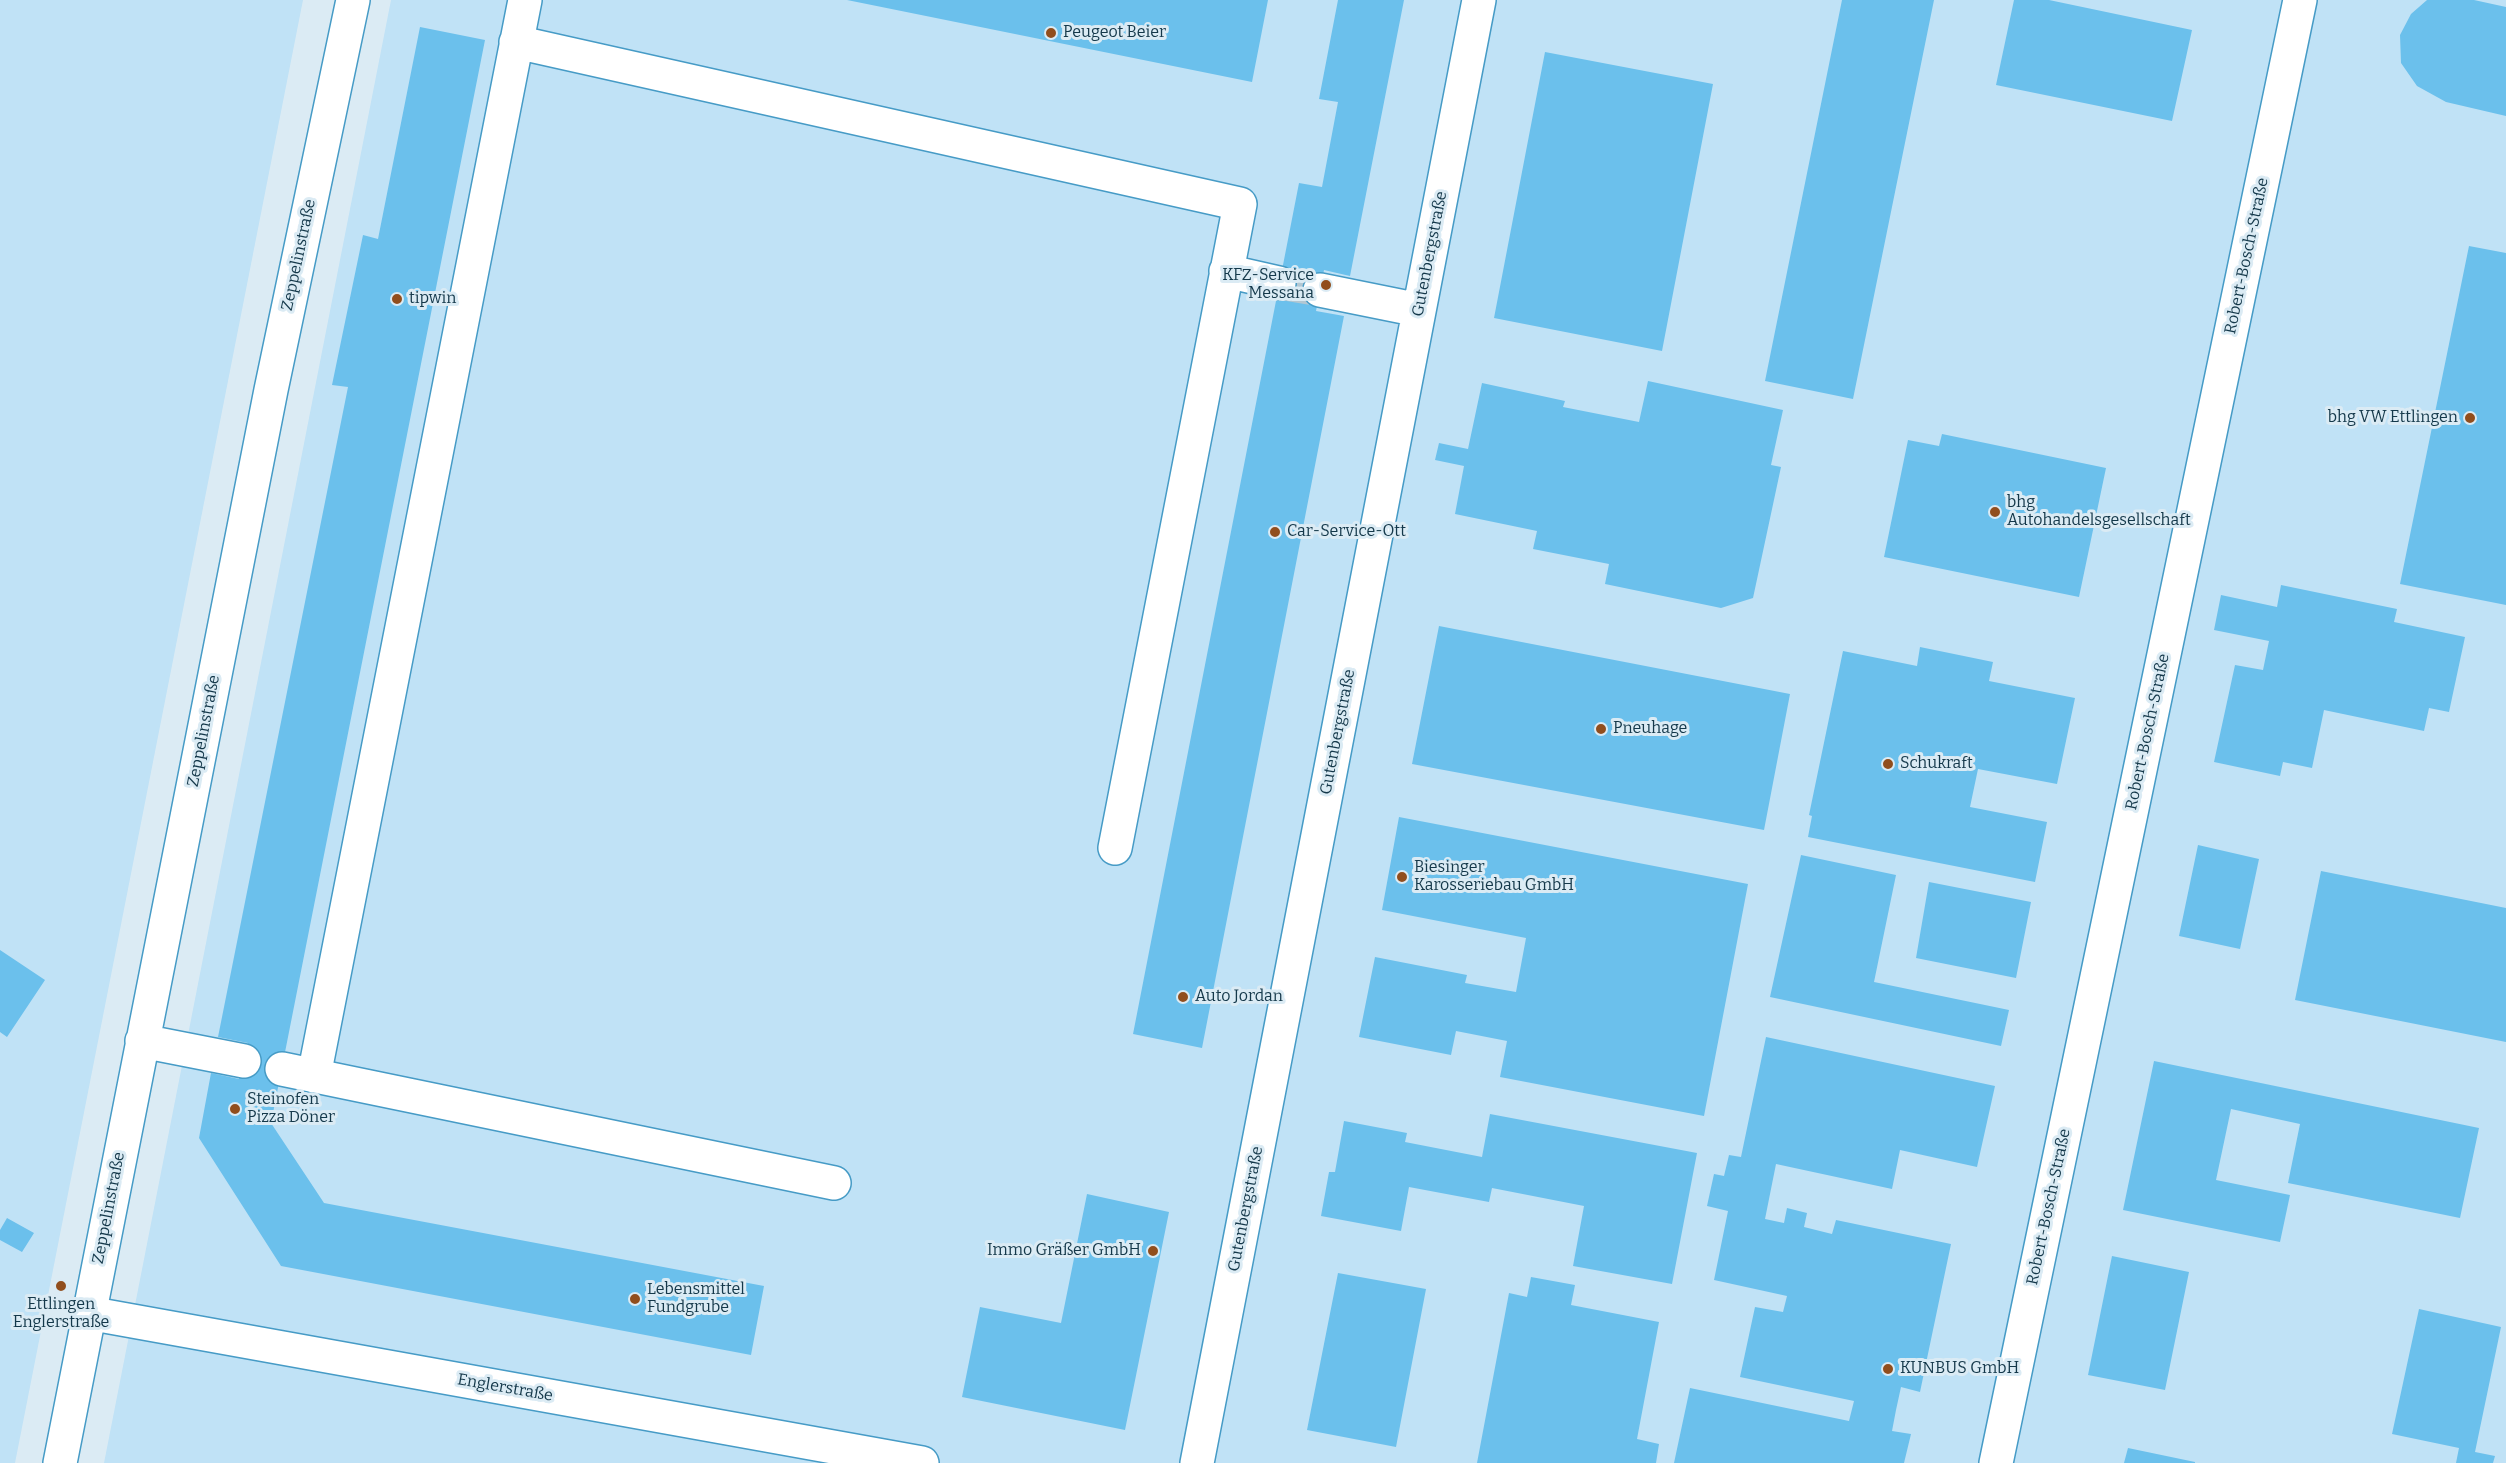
<!DOCTYPE html>
<html>
<head>
<meta charset="utf-8">
<style>
	body { margin:0 }
	canvas { display:block; background:#dbebf4 }
</style>
</head>
<body>
<canvas width="2506" height="1463"></canvas>
<script>
const context = document.querySelector('canvas').getContext('2d');
context.lineJoin = 'round';
function fillPath(path, color) { context.fillStyle = color; context.fill(path, 'evenodd'); }
const poly = rows => new Path2D(rows.map(r => 'M' + r).join(''));
function strokePath(path, color, width, dash) { context.strokeStyle = color; context.lineWidth = width; context.lineCap = dash ? 'butt' : 'round'; context.setLineDash(dash || []); context.stroke(path); }
function drawText(font, color, halo, rows, align = 'center') {
  context.font = font + ' Bitter,serif'; context.lineWidth = 6; context.setLineDash([]); context.textBaseline = 'middle'; context.strokeStyle = halo; context.fillStyle = color; for (const [text, x, y, turn = 0] of rows) {
    context.save(); context.translate(x, y); context.rotate((+turn || 0) * Math.PI / 180); context.textAlign = isNaN(turn) ? turn : align; if (halo) context.strokeText(text, 0, 0); context.fillText(text, 0, 0); context.restore();
  }
}
const built = poly([
	[0,0,303,0,15,1463,0,1463],
	[391,0,2506,0,2506,1463,104,1463]
]);
const building = poly([
	[847,0,1268,0,1252,82],
	[1338,0,1404,0,1350,276,1324,270,1316,311,1344,316,1202,1048,1133,1034,1299,183,1322,187,1338,102,1319,99],
	[1842,0,1934,0,1853,399,1765,381],
	[2014,0,2049,0,2192,30,2172,121,1996,85],
	[2427,0,2474,0,2506,7,2506,116,2446,102,2417,86,2401,63,2400,35,2411,14],
	[420,27,485,40,271,1123,324,1203,764,1286,751,1355,281,1266,199,1138,211,1073,239,1079,248,1043,218,1037,348,387,332,385,363,235,378,239],
	[1545,52,1713,84,1662,351,1494,318],
	[2469,246,2506,253,2506,605,2400,584],
	[1648,381,1783,410,1771,465,1781,467,1753,598,1721,608,1605,584,1609,564,1533,549,1537,531,1455,514,1464,466,1435,460,1439,443,1468,449,1482,383,1565,401,1563,407,1639,422],
	[1942,434,2106,468,2079,597,1884,557,1908,440,1939,446],
	[2281,585,2397,609,2394,622,2465,637,2449,712,2429,708,2424,731,2324,710,2312,768,2283,762,2280,776,2214,762,2235,665,2263,670,2269,641,2214,630,2221,595,2277,607],
	[1439,626,1790,694,1764,830,1412,764],
	[1920,647,1993,662,1989,681,2075,698,2057,784,1978,769,1970,807,2047,822,2035,882,1808,837,1812,816,1809,815,1843,651,1917,666],
	[1399,817,1748,884,1704,1116,1500,1077,1507,1041,1456,1031,1451,1055,1359,1037,1375,957,1467,975,1465,983,1516,992,1526,938,1382,910],
	[2198,845,2259,859,2240,949,2179,936],
	[1801,855,1896,875,1874,982,2009,1010,2001,1046,1770,997],
	[2321,871,2506,908,2506,1042,2295,1000],
	[1929,882,2031,902,2016,978,1916,958],
	[0,950,45,980,7,1037,0,1032],
	[1766,1037,1995,1086,1977,1167,1900,1150,1892,1189,1776,1164,1765,1219,1784,1223,1787,1208,1807,1213,1804,1227,1832,1234,1836,1220,1951,1244,1920,1392,1901,1387,1896,1410,1892,1431,1911,1434,1904,1463,1674,1463,1690,1388,1849,1421,1854,1401,1740,1377,1755,1307,1783,1312,1787,1296,1714,1280,1728,1211,1707,1206,1714,1174,1724,1176,1729,1155,1741,1157],
	[2154,1061,2479,1128,2460,1218,2288,1183,2300,1124,2231,1109,2216,1180,2290,1195,2280,1242,2123,1210],
	[1490,1114,1697,1153,1672,1284,1573,1266,1584,1206,1492,1188,1489,1202,1409,1187,1401,1231,1321,1216,1329,1172,1335,1172,1344,1121,1407,1133,1405,1142,1482,1157],
	[1087,1194,1169,1212,1125,1430,962,1397,980,1307,1061,1323],
	[7,1218,34,1233,22,1252,0,1240,0,1230],
	[2112,1256,2189,1272,2165,1390,2088,1375],
	[1338,1273,1426,1289,1396,1447,1307,1430],
	[1531,1277,1575,1285,1571,1305,1659,1322,1637,1439,1659,1444,1656,1463,1477,1463,1509,1293,1527,1297],
	[2419,1309,2501,1327,2475,1452,2495,1456,2493,1463,2456,1463,2459,1448,2392,1434],
	[2128,1448,2195,1462,2195,1463,2124,1463]
]);
const minorTunnel = poly([
	[1279,283,1320,290]
]);
const minor = poly([
	[516,42,1240,204,1115,848],
	[1226,271,1279,283],
	[1320,290,1419,310],
	[142,1041,244,1061],
	[282,1069,834,1183],
	[314,1076,525,0],
	[88,1313,922,1463],
	[60,1463,271,390,353,0],
	[1197,1463,1479,0],
	[1996,1463,2300,0]
]);
const markers = [
	[1051,33,6,"#914e1d"],
	[1326,285,6,"#914e1d"],
	[397,299,6,"#914e1d"],
	[2470,418,6,"#914e1d"],
	[1995,512,6,"#914e1d"],
	[1275,532,6,"#914e1d"],
	[1601,729,6,"#914e1d"],
	[1888,764,6,"#914e1d"],
	[1402,877,6,"#914e1d"],
	[1183,997,6,"#914e1d"],
	[235,1109,6,"#914e1d"],
	[1153,1251,6,"#914e1d"],
	[61,1286,6,"#914e1d"],
	[635,1299,6,"#914e1d"],
	[1888,1369,6,"#914e1d"]
];
const poiNames = [
	["Peugeot Beier",1063,33],
	["KFZ-Service",1314,276,"right"],
	["Messana",1314,294,"right"],
	["tipwin",409,299],
	["bhg VW Ettlingen",2458,418,"right"],
	["bhg",2007,503],
	["Autohandelsgesellschaft",2007,521],
	["Car-Service-Ott",1287,532],
	["Pneuhage",1613,729],
	["Schukraft",1900,764],
	["Biesinger",1414,868],
	["Karosseriebau GmbH",1414,886],
	["Auto Jordan",1195,997],
	["Steinofen",247,1100],
	["Pizza Döner",247,1118],
	["Immo Gräßer GmbH",1141,1251,"right"],
	["Lebensmittel",647,1290],
	["Fundgrube",647,1308],
	["Ettlingen",61,1305,"center"],
	["Englerstraße",61,1323,"center"],
	["KUNBUS GmbH",1900,1369]
];
const streetNames = [
	["Gutenbergstraße",1430,254,-79],
	["Zeppelinstraße",299,255,-78],
	["Robert-Bosch-Straße",2247,256,-78],
	["Zeppelinstraße",204,731,-79],
	["Gutenbergstraße",1338,732,-79],
	["Robert-Bosch-Straße",2148,732,-78],
	["Robert-Bosch-Straße",2049,1207,-78],
	["Zeppelinstraße",109,1208,-79],
	["Gutenbergstraße",1246,1209,-79],
	["Englerstraße",505,1388,10]
];
fillPath(built, '#c0e2f6');
fillPath(building, '#6bc0ec');
strokePath(minorTunnel, '#b3c7d2', 33, [33, 16]);
strokePath(minor, '#469bc6', 36);
strokePath(minor, '#fff', 33);
for (const [x, y, r, color] of markers) { const dot = new Path2D(); dot.arc(x, y, r, 0, 2 * Math.PI); context.fillStyle = color; context.fill(dot); strokePath(dot, '#dbebf4', 2); }
drawText('16px', '#14384a', '#dbebf4', poiNames, 'left');
drawText('16px', '#14384a', '#dbebf4', streetNames);
</script>
</body>
</html>
